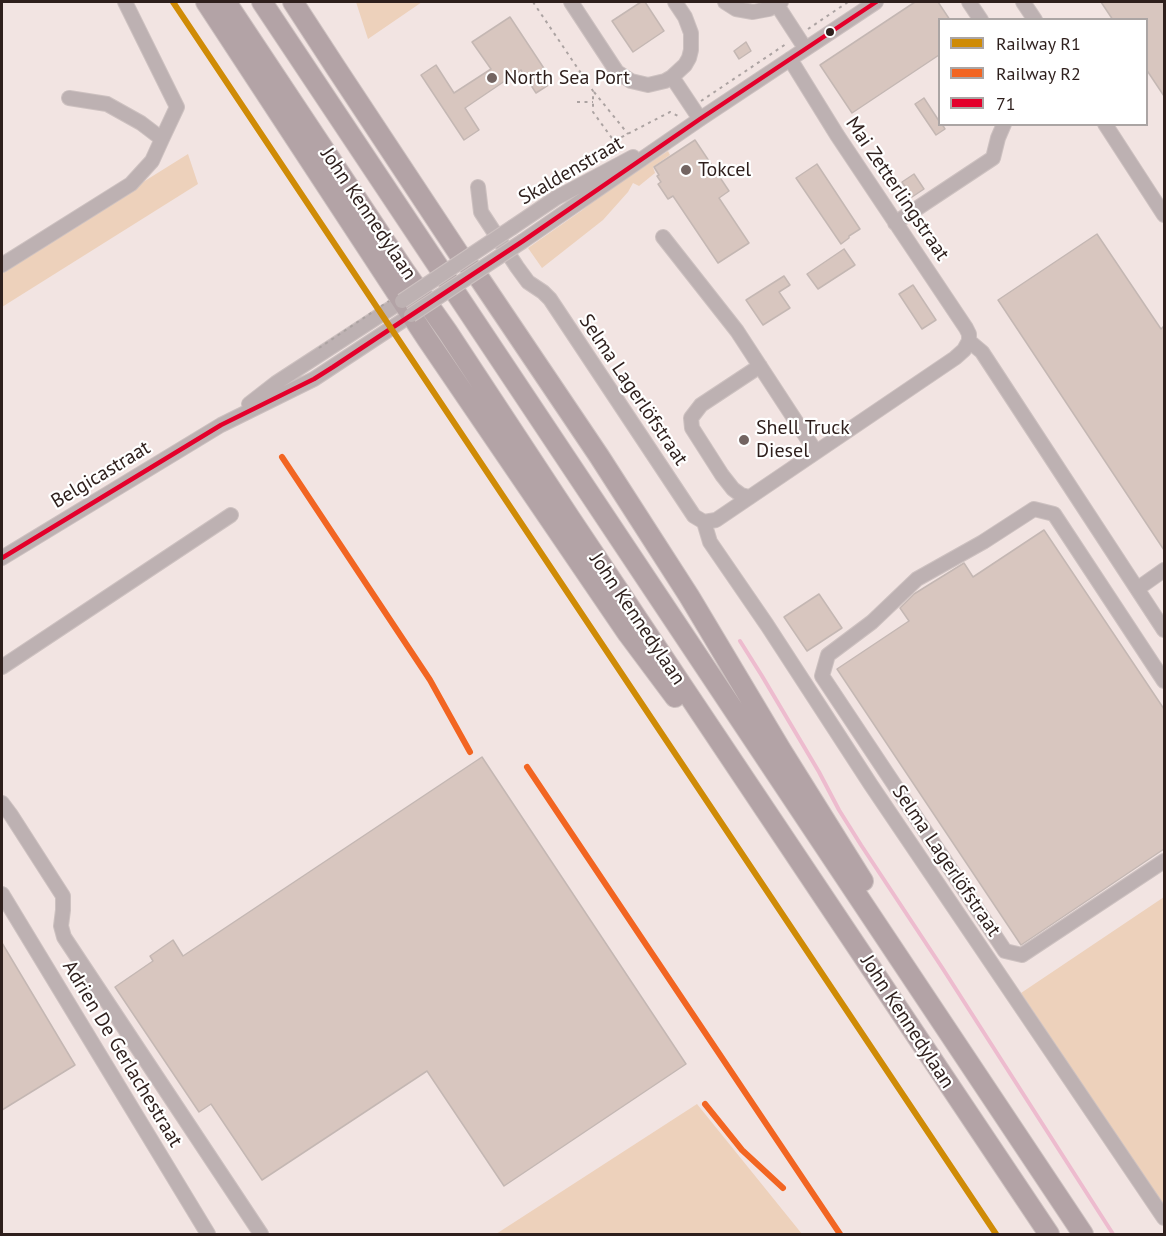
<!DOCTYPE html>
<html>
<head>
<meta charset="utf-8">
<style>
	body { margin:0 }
	#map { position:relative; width:1166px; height:1236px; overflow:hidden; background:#f2e4e2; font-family:"PT Sans",sans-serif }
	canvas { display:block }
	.frame { position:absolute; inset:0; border:3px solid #2e1f1c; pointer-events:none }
	.legend { position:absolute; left:938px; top:18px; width:210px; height:108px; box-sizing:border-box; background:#fff; border:2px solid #aba5a4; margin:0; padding:8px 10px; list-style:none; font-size:18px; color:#2e1f1c }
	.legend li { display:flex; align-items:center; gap:12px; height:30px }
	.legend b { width:30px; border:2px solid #aba5a4 }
</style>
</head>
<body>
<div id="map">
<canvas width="1166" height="1236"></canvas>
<div class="frame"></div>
<ul class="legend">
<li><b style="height:8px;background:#cf8b06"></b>Railway R1</li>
<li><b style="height:8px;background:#f26522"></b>Railway R2</li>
<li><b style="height:8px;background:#e4002b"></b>71</li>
</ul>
</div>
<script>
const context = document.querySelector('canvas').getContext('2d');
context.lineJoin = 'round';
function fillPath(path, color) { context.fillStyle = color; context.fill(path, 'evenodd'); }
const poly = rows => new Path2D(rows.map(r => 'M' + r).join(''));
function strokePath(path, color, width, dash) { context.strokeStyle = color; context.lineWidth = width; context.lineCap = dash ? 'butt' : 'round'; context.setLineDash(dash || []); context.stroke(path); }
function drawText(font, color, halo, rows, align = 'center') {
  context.font = font + ' "PT Sans",sans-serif'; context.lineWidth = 4.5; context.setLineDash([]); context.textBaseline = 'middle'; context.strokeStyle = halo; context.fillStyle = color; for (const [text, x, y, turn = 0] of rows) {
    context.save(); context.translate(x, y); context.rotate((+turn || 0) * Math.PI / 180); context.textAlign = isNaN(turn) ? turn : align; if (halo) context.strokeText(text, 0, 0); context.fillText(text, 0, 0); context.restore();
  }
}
const green = poly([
	[356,2,422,2,368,39],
	[668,151,670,155,653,167,655,173,639,186,633,183,628,192,603,220,542,268,528,248,581,211,604,193],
	[188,154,198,184,2,307,2,270],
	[1164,897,1164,1207,1021,993],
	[697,1104,802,1234,496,1234]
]);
const stream = poly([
	[740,641,762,676,819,772,839,810,861,845,943,969,1113,1234]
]);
const building = poly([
	[641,2,645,2,664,31,633,52,612,21,641,2],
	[915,2,938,2,950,20,939,20,939,55,852,113,820,65,915,2],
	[1101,2,1164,2,1164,96,1146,69,1146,20,1113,20,1101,2],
	[510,17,553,82,536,93,521,70,465,108,479,130,464,140,421,75,436,65,454,93,491,69,472,42,510,17],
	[746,42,751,51,739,59,734,51,746,42],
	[924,98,939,121,939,124,942,124,945,129,936,135,915,104,924,98],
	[695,140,729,191,719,198,749,243,718,263,673,196,668,199,658,184,661,182,657,176,659,175,654,167,695,140],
	[817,164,860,229,849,236,849,238,841,244,796,178,817,164],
	[914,174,924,189,912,197,902,182,914,174],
	[1097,234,1161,329,1164,326,1164,550,998,300,1097,234],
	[844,249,855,265,818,289,807,274,844,249],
	[784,276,790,285,779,292,790,308,763,325,746,300,784,276],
	[913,285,936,320,922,329,899,294,913,285],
	[1044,530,1164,709,1164,849,1021,945,837,669,909,621,900,608,914,594,964,563,973,577,1044,530],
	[819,594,842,628,807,651,784,617,819,594],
	[482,757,686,1064,504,1186,427,1071,262,1180,211,1104,199,1112,115,987,153,961,150,956,173,940,183,956,482,757],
	[2,943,75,1065,2,1110,2,943]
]);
const path = poly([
	[533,2,593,91,593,112,614,141,670,112,678,116],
	[808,29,848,2],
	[594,92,628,134],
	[701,101,786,44],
	[577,102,593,102]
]);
const minor = poly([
	[571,2,617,72,631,81,648,85,665,81,672,77,685,65,689,58,691,50,691,33,685,17,675,2],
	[725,2,736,9,753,12,769,9,781,2],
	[969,2,981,20],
	[1023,2,1035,20],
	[777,5,805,48],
	[790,59,837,135,966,328,969,334,969,341],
	[672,77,700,119],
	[69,98,107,104,141,123,162,139],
	[1105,124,1164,215],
	[478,187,481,212,517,267,528,282,543,292,550,299,694,516,704,522,716,520,955,358,964,350,969,341],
	[895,223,993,158,998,138,1004,124],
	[513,227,556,198,633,157],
	[663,237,737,331,816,452],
	[523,241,700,119,876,2],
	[2,265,131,184,152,161,162,139,177,107,125,2],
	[969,341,982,352,1164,630],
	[249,404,276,383,402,301],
	[749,497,741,495,733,489,722,475,692,428,691,418,701,405,760,366],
	[704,522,710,542,767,625,871,785,1164,1218],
	[2,558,221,425,314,379,411,315],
	[1137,589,1164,570],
	[2,667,231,515],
	[1164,681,1054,514,1034,509,983,542,917,579,872,622,828,655,822,676,1005,951,1022,955,1164,861],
	[2,803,11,815,63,896,63,910,61,926,64,937,261,1234],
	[2,894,208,1234]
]);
const highway = poly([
	[206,2,427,339,628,634,675,697],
	[226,2,404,270,447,331,570,518,1049,1234],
	[262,2,1083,1234],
	[293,2,336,68,463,260,475,272,599,456,689,596,781,750,863,881]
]);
const pathBridge = poly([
	[319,348,389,301]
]);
const minorBridge = poly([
	[402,301,513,227],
	[411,315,523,241]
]);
const bus1 = poly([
	[2,558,221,425,314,379,333,367,523,241,700,119,876,2]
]);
const rail1 = poly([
	[173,2,996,1234]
]);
const rail2 = poly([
	[282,457,430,680,470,752],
	[527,767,840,1234],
	[705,1104,742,1150,783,1188]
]);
const markers = [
	[830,32,5,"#2e1f1c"],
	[492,78,6,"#736461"],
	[686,170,6,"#736461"],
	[744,440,6,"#736461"]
];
const poiNames = [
	["North Sea Port",504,78],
	["Tokcel",698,170],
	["Shell Truck",756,428],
	["Diesel",756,451]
];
const streetNames = [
	["Skaldenstraat",571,171,-30],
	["Mai Zetterlingstraat",897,189,56],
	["John Kennedylaan",368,214,56],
	["Selma Lagerlöfstraat",633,390,56],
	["Belgicastraat",101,475,-31],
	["John Kennedylaan",637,619,56],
	["Selma Lagerlöfstraat",946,861,56],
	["John Kennedylaan",907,1022,57],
	["Adrien De Gerlachestraat",122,1054,59]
];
fillPath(green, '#edd1bb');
strokePath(stream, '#edbbce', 4);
fillPath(building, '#d8c6bf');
strokePath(building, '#c4b7b3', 1.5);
strokePath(minor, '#cdc1c0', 16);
strokePath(highway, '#cdc1c0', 22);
strokePath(path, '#aca3a2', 2, [3, 4.5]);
strokePath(minor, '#bdb1b2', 14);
strokePath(highway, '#b3a3a6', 20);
strokePath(minorBridge, '#cdc1c0', 16, []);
strokePath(pathBridge, '#aca3a2', 2, [3, 4.5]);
strokePath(minorBridge, '#bdb1b2', 14);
strokePath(bus1, '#e4002b', 4.5);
strokePath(rail1, '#cf8b06', 6);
strokePath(rail2, '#f26522', 6);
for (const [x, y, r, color] of markers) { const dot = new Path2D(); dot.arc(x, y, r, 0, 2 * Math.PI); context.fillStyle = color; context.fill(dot); strokePath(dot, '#fff', 2); }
drawText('20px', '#2e1f1c', '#fff', poiNames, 'left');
drawText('20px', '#2e1f1c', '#fff', streetNames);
</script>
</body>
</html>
